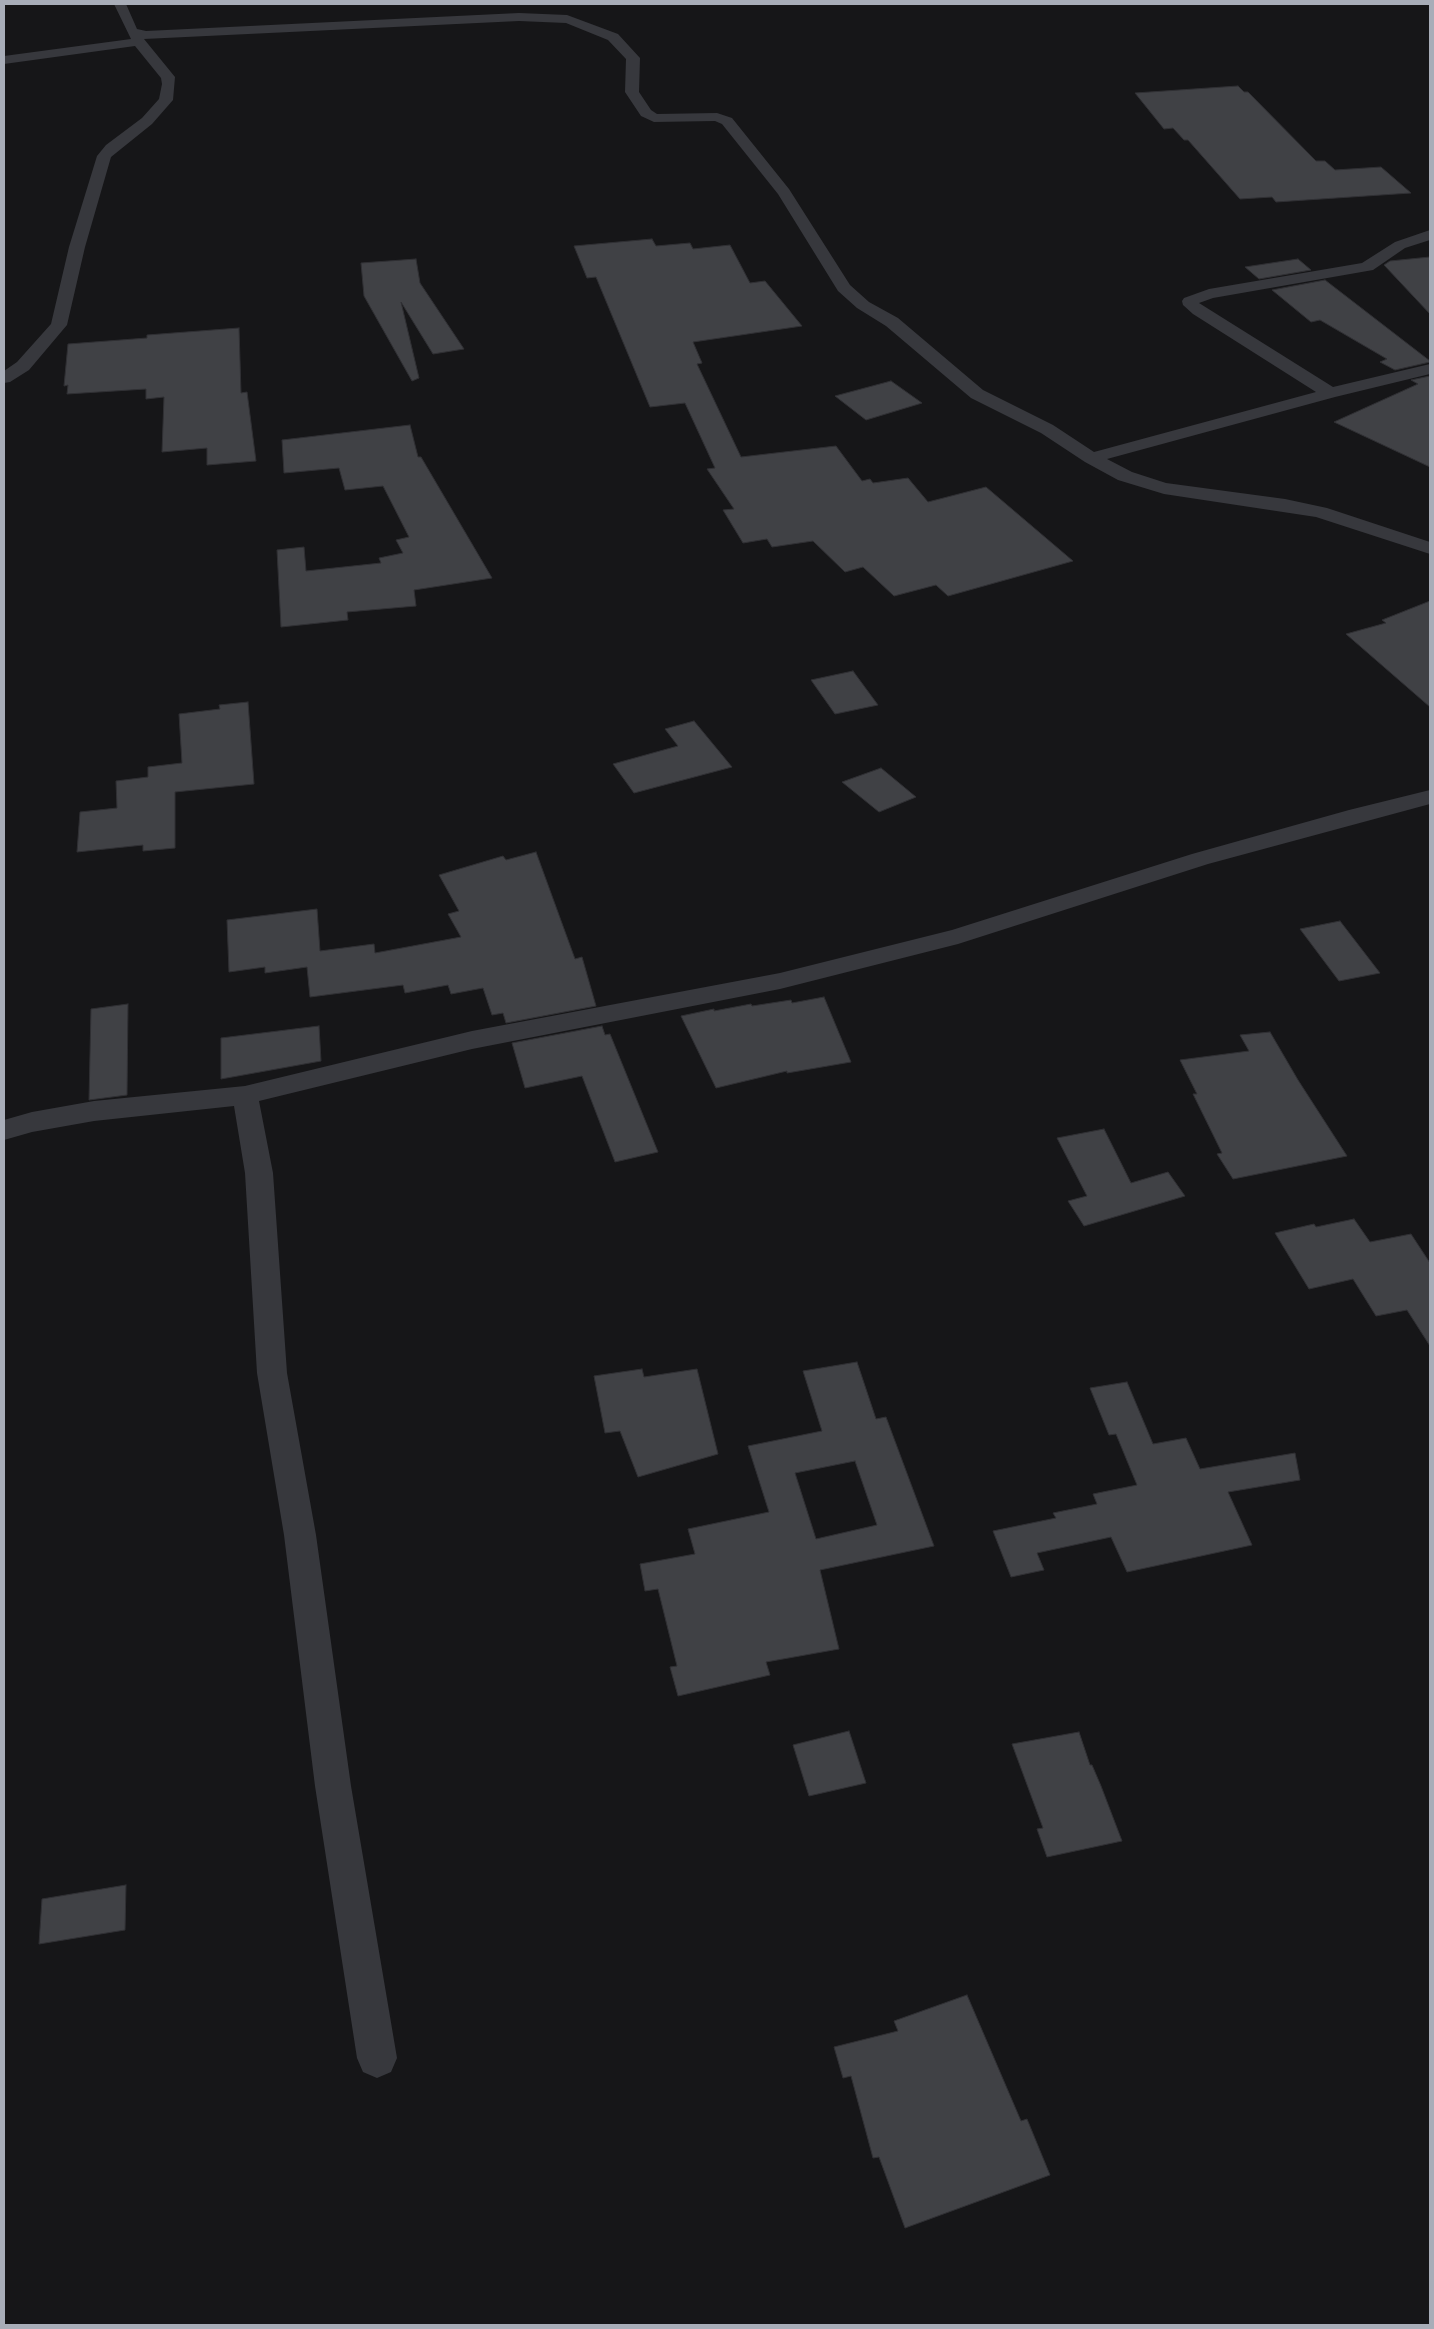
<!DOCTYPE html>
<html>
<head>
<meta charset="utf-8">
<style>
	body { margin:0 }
	#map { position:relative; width:1434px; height:2329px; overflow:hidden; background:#161618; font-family:"Public Sans",sans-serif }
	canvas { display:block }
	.frame { position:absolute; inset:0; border:5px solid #a8adb8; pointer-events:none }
</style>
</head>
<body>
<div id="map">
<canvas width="1434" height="2329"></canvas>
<div class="frame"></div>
</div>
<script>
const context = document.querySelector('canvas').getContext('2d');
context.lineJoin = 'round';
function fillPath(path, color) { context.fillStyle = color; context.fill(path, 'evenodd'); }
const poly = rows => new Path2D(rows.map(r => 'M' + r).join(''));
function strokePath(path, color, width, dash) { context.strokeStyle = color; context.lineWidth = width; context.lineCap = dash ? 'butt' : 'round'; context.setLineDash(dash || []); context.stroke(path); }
const building = poly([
	[1238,86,1244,92,1248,92,1316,161,1325,161,1335,170,1381,167,1411,193,1276,202,1272,197,1240,199,1188,140,1184,140,1173,128,1164,129,1135,93,1238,86],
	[652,239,656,246,690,243,693,249,730,245,750,283,765,281,802,326,693,342,702,363,697,364,741,457,836,446,862,481,870,479,873,483,908,478,928,502,986,487,1073,561,948,596,936,585,894,596,863,567,845,572,813,541,772,547,767,539,743,543,723,510,734,509,707,469,715,468,685,403,650,407,596,277,587,278,574,246,652,239],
	[1430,257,1430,314,1384,265,1390,261,1430,257],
	[416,259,420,283,464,349,433,354,401,302,419,378,412,381,364,296,361,263,416,259],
	[1298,259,1311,270,1259,279,1245,267,1298,259],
	[1325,280,1430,361,1430,362,1395,370,1380,362,1387,359,1320,320,1311,322,1272,290,1325,280],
	[239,328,241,393,247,392,256,461,207,465,207,448,162,452,164,397,146,399,146,389,67,394,68,385,64,386,68,344,147,338,147,335,239,328],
	[1430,376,1430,467,1334,422,1418,384,1411,380,1430,376],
	[891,381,922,403,866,420,835,396,891,381],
	[410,425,418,457,421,457,492,578,414,590,416,606,347,612,348,620,281,627,277,550,304,547,306,571,381,563,379,558,403,553,396,540,409,537,383,486,345,490,339,468,284,473,282,440,410,425],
	[1430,601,1430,707,1346,634,1386,623,1382,620,1430,601],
	[853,671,878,705,835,714,811,680,853,671],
	[248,702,254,784,175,792,175,848,143,851,143,845,77,852,80,812,117,808,116,781,148,777,148,767,182,763,179,714,220,709,219,705,248,702],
	[694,721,732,767,634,793,613,764,678,746,665,729,694,721],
	[881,768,916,797,879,812,842,782,881,768],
	[536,852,575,959,582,957,596,1006,506,1023,503,1013,492,1015,483,988,451,994,448,985,405,993,403,985,310,997,307,967,265,973,265,967,229,972,227,920,317,909,320,951,374,944,375,953,461,937,448,914,459,911,439,875,503,856,506,860,536,852],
	[1340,921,1380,973,1339,981,1300,929,1340,921],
	[824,997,851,1062,787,1073,787,1071,716,1088,681,1016,714,1009,714,1011,751,1004,752,1006,791,1000,792,1003,824,997],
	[128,1004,127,1095,89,1100,91,1009,128,1004],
	[319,1026,321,1061,221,1079,221,1038,319,1026],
	[602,1026,605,1035,610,1034,658,1152,615,1162,582,1076,525,1088,512,1043,602,1026],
	[1270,1032,1298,1080,1347,1156,1233,1179,1217,1154,1222,1153,1193,1094,1197,1094,1180,1060,1249,1051,1240,1035,1270,1032],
	[1104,1129,1131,1183,1168,1172,1185,1196,1084,1226,1068,1201,1087,1196,1057,1138,1104,1129],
	[1354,1219,1370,1242,1411,1234,1430,1263,1430,1346,1407,1310,1376,1316,1353,1279,1309,1289,1275,1233,1314,1224,1316,1227,1354,1219],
	[857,1362,876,1419,886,1417,934,1546,820,1570,839,1649,766,1662,770,1675,678,1696,670,1667,677,1666,658,1589,645,1591,640,1564,695,1554,688,1529,769,1512,748,1446,822,1431,803,1371,857,1362],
	[855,1461,877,1525,816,1539,795,1473,855,1461],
	[642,1369,644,1377,697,1369,718,1454,638,1477,620,1431,605,1433,594,1376,642,1369],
	[1127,1382,1153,1444,1186,1438,1200,1469,1295,1453,1300,1480,1228,1492,1252,1545,1127,1572,1111,1537,1037,1553,1044,1570,1011,1577,993,1531,1056,1518,1053,1513,1097,1504,1093,1494,1137,1485,1116,1434,1109,1435,1090,1388,1127,1382],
	[849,1731,866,1783,809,1796,793,1745,849,1731],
	[1079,1732,1090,1765,1092,1765,1101,1786,1122,1841,1047,1857,1037,1829,1043,1828,1012,1744,1079,1732],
	[126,1885,125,1930,39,1944,42,1899,126,1885],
	[967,1995,1021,2121,1027,2119,1050,2175,905,2228,879,2157,873,2158,851,2076,843,2078,834,2047,898,2031,894,2021,967,1995]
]);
const minor = poly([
	[114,4,126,4,137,29,146,31,519,13,567,15,618,34,640,58,639,92,651,110,657,114,717,113,732,118,789,189,850,285,869,302,898,318,983,390,1053,425,1094,452,1316,392,1193,314,1183,305,1182,301,1184,298,1209,289,1362,263,1395,242,1430,230,1430,240,1405,248,1373,270,1213,298,1199,303,1333,387,1430,364,1430,374,1335,397,1107,459,1132,472,1166,483,1285,499,1327,508,1430,542,1430,554,1316,517,1164,494,1118,480,1085,462,1041,433,971,398,886,326,857,308,838,291,778,194,722,124,715,121,654,122,641,116,625,92,626,59,608,40,566,23,519,21,144,39,175,77,173,100,152,124,111,157,85,247,67,325,29,370,10,382,4,383,4,371,17,362,51,324,69,247,97,156,106,145,142,118,159,99,162,84,161,78,135,46,4,64,4,56,131,39,114,4],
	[1430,790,1430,804,1208,864,958,944,780,989,472,1049,259,1101,273,1173,287,1373,316,1535,351,1786,397,2058,391,2072,377,2078,363,2072,357,2058,315,1786,284,1535,257,1373,245,1173,234,1106,94,1121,32,1132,4,1140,4,1120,32,1112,94,1101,245,1086,472,1031,780,973,952,930,1192,854,1349,810,1430,790]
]);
fillPath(building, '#404145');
strokePath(building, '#303034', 1);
fillPath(minor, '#37383d');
</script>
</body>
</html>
